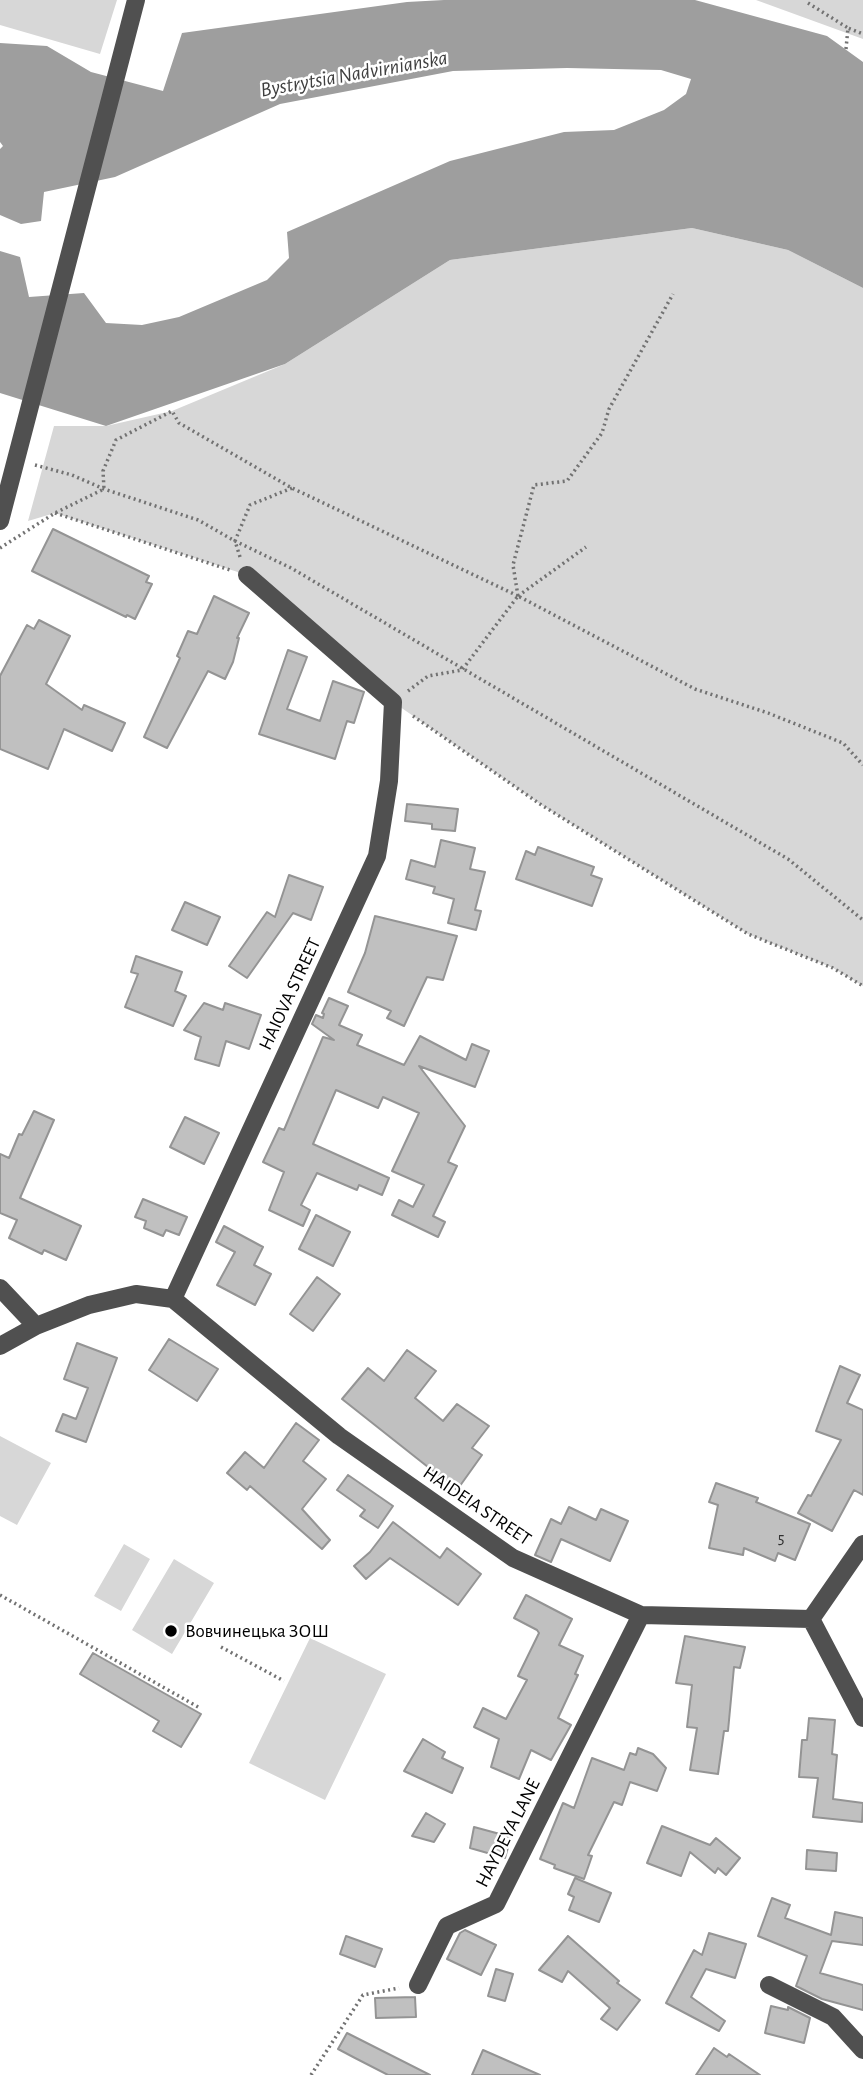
<!DOCTYPE html>
<html>
<head>
<meta charset="utf-8">
<style>
	body { margin:0 }
	canvas { display:block; background:#fff }
</style>
</head>
<body>
<canvas width="863" height="2075"></canvas>
<script>
const context = document.querySelector('canvas').getContext('2d');
context.lineJoin = 'round';
function fillPath(path, color) { context.fillStyle = color; context.fill(path, 'evenodd'); }
const poly = rows => new Path2D(rows.map(r => 'M' + r).join(''));
function strokePath(path, color, width, dash) { context.strokeStyle = color; context.lineWidth = width; context.lineCap = dash ? 'butt' : 'round'; context.setLineDash(dash || []); context.stroke(path); }
function drawText(font, color, halo, rows, align = 'center') {
  context.font = font + ' "Alegreya Sans",sans-serif'; context.lineWidth = 5; context.setLineDash([]); context.textBaseline = 'middle'; context.strokeStyle = halo; context.fillStyle = color; for (const [text, x, y, turn = 0] of rows) {
    context.save(); context.translate(x, y); context.rotate((+turn || 0) * Math.PI / 180); context.textAlign = isNaN(turn) ? turn : align; if (halo) context.strokeText(text, 0, 0); context.fillText(text, 0, 0); context.restore();
  }
}
const green = poly([
	[0,0,117,0,100,54,0,25],
	[756,0,863,0,863,39],
	[692,228,788,250,863,288,863,986,833,968,748,934,540,804,393,702,247,575,55,513,28,521,54,426,106,426,172,411,285,364,450,260],
	[0,1436,51,1463,17,1525,0,1516],
	[124,1544,150,1559,121,1611,94,1596],
	[174,1559,214,1583,172,1654,132,1630],
	[310,1638,386,1674,325,1800,249,1763]
]);
const water = poly([
	[444,0,695,0,827,36,863,62,863,288,788,250,692,228,450,260,285,364,106,426,0,393,0,251,20,257,29,297,84,293,106,323,142,325,179,317,267,280,289,258,287,232,450,161,564,132,614,130,664,110,686,94,691,79,661,70,567,68,453,71,280,104,115,177,44,192,41,221,21,224,0,215,0,149,3,146,0,142,0,43,47,46,91,72,163,91,182,33,407,2]
]);
const building = poly([
	[53,529,149,576,146,582,152,584,135,619,127,615,126,617,32,571,53,529],
	[214,596,249,613,237,638,239,638,233,662,225,679,208,671,167,748,144,737,180,658,177,656,188,631,197,634,214,596],
	[39,620,70,636,46,684,82,710,84,705,125,723,112,751,64,729,48,769,0,749,0,676,27,625,34,629,39,620],
	[288,650,307,657,287,709,320,721,333,681,364,692,354,723,347,721,335,759,259,734,288,650],
	[407,804,458,809,455,831,432,829,432,824,405,821,407,804],
	[441,840,475,848,470,869,485,872,475,910,481,911,476,930,448,923,454,899,433,893,435,887,406,879,411,860,435,867,441,840],
	[538,847,594,867,591,875,602,879,592,906,516,879,526,851,535,855,538,847],
	[289,875,323,887,311,920,293,913,247,978,229,966,267,912,275,917,289,875],
	[185,902,220,917,207,945,172,930,185,902],
	[375,916,457,936,443,980,427,977,404,1026,387,1018,391,1011,348,992,365,953,375,916],
	[136,956,182,972,175,991,186,996,173,1026,125,1007,138,974,131,972,136,956],
	[329,998,348,1006,339,1025,362,1035,357,1045,404,1065,420,1036,466,1060,472,1044,489,1051,475,1087,419,1066,465,1126,448,1162,457,1166,433,1216,445,1222,438,1237,392,1215,399,1200,413,1207,424,1185,392,1171,419,1113,383,1097,378,1108,336,1090,313,1144,389,1178,382,1195,359,1185,357,1190,317,1173,301,1205,310,1210,303,1226,269,1210,284,1172,263,1162,279,1128,284,1130,323,1037,334,1040,312,1024,316,1015,323,1018,324,1014,322,1013,329,998],
	[204,1003,223,1010,225,1003,261,1015,249,1049,226,1041,219,1066,195,1059,201,1037,184,1030,204,1003],
	[34,1111,54,1120,20,1198,81,1226,66,1260,44,1250,42,1254,9,1238,17,1220,0,1213,0,1154,9,1158,19,1134,22,1135,34,1111],
	[185,1117,219,1133,204,1164,170,1147,185,1117],
	[143,1199,187,1217,179,1235,166,1230,163,1236,144,1228,146,1221,135,1217,143,1199],
	[316,1215,350,1232,333,1266,299,1249,316,1215],
	[224,1226,263,1247,254,1265,271,1274,255,1305,217,1285,235,1252,216,1242,224,1226],
	[317,1277,340,1294,313,1331,290,1314,317,1277],
	[169,1339,218,1369,197,1401,149,1370,169,1339],
	[77,1343,117,1358,86,1442,56,1431,63,1414,76,1419,88,1388,64,1379,77,1343],
	[407,1350,436,1371,415,1398,443,1421,457,1404,489,1426,472,1448,482,1455,457,1490,342,1399,368,1368,384,1381,407,1350],
	[840,1366,860,1375,847,1403,863,1410,863,1495,854,1490,832,1531,798,1513,808,1495,811,1496,841,1440,816,1431,840,1366],
	[296,1423,319,1440,303,1461,326,1479,302,1509,330,1540,322,1549,250,1486,247,1490,227,1473,245,1452,264,1468,296,1423],
	[348,1475,393,1506,378,1528,360,1516,365,1510,337,1490,348,1475],
	[716,1483,758,1498,756,1502,810,1524,795,1560,778,1553,775,1561,744,1548,743,1555,709,1548,718,1505,709,1502,716,1483],
	[569,1507,596,1520,601,1509,628,1521,610,1561,561,1539,551,1562,535,1555,551,1519,561,1524,569,1507],
	[393,1522,440,1558,447,1548,481,1574,458,1605,390,1558,366,1579,354,1566,370,1552,393,1522],
	[526,1595,572,1619,559,1645,583,1656,575,1674,578,1675,558,1718,571,1725,551,1760,531,1750,519,1779,491,1767,499,1739,474,1727,483,1708,506,1719,527,1680,518,1676,539,1633,537,1630,514,1618,526,1595],
	[685,1636,745,1647,740,1668,734,1667,728,1731,724,1731,718,1774,690,1770,697,1728,687,1727,692,1685,676,1683,685,1636],
	[93,1653,201,1714,181,1747,153,1731,159,1721,80,1674,93,1653],
	[809,1718,835,1720,832,1754,837,1755,833,1799,863,1803,862,1822,813,1817,818,1778,799,1777,802,1740,807,1740,809,1718],
	[423,1739,445,1752,442,1758,463,1768,452,1793,404,1771,423,1739],
	[638,1748,653,1754,666,1768,657,1791,630,1782,622,1805,614,1802,588,1855,592,1856,584,1879,554,1868,555,1865,540,1859,563,1803,574,1808,592,1758,624,1770,630,1753,636,1755,638,1748],
	[426,1813,445,1824,434,1842,412,1836,426,1813],
	[662,1826,710,1845,716,1838,740,1858,726,1875,718,1868,715,1873,690,1852,681,1876,647,1863,662,1826],
	[474,1827,511,1837,505,1858,470,1848,474,1827],
	[807,1850,837,1853,836,1871,806,1869,807,1850],
	[575,1878,611,1893,599,1922,569,1910,574,1897,568,1894,575,1878],
	[772,1898,790,1905,785,1918,831,1935,835,1912,863,1918,863,1945,832,1941,820,1973,863,1985,863,2010,822,1999,796,1986,807,1956,758,1936,772,1898],
	[465,1930,496,1945,481,1975,447,1959,460,1933,465,1930],
	[709,1933,746,1944,735,1978,706,1969,691,1997,725,2021,719,2031,666,2003,694,1950,702,1955,709,1933],
	[346,1936,382,1949,375,1967,340,1954,346,1936],
	[568,1936,619,1981,617,1983,640,2000,617,2030,601,2019,610,2008,568,1971,562,1982,539,1970,568,1936],
	[496,1969,513,1974,505,2001,488,1996,496,1969],
	[415,1997,416,2017,376,2018,375,1998,415,1997],
	[771,2006,788,2010,788,2007,810,2018,804,2043,765,2033,771,2006],
	[347,2033,430,2075,388,2075,355,2058,338,2049,347,2033],
	[714,2048,727,2057,729,2054,760,2075,696,2075,714,2048],
	[483,2050,540,2075,472,2075,483,2050]
]);
const path = poly([
	[808,3,848,28],
	[846,49,848,28,863,34],
	[35,465,72,475,104,489,198,520,235,541,291,568,788,859,863,920],
	[55,513,230,570],
	[0,548,55,513,104,489,103,471,116,440,172,411,179,423,292,488,518,596],
	[240,557,235,541,250,505,292,488],
	[518,596,513,565,534,485,567,481,602,433,609,409,673,294],
	[518,596,586,547],
	[408,691,428,676,462,670,518,596,695,689,768,713,843,743,863,765],
	[413,716,540,804,748,934,833,968,863,986],
	[0,1595,200,1708],
	[221,1647,284,1681],
	[311,2075,363,1995,399,1988]
]);
const minor = poly([
	[0,521,136,0],
	[0,1288,36,1326],
	[173,1299,339,1436,513,1558,641,1615,811,1619,863,1718],
	[0,1346,36,1326,89,1305,136,1294,173,1299,377,856,389,781,393,702,247,575],
	[811,1619,863,1544],
	[418,1985,447,1926,496,1904,641,1615],
	[769,1985,833,2017,863,2050]
]);
const markers = [
	[171,1631,7,"#000"]
];
const numberNames = [
	["5",781,1538]
];
const streetNames = [
	["HAIOVA STREET",290,994,-65],
	["HAIDEIA STREET",477,1506,34],
	["HAYDEYA LANE",508,1833,-63]
];
const poiNames = [
	["Вовчинецька ЗОШ",185,1631]
];
const waterNames = [
	["Bystrytsia Nadvirnianska",354,74,-10]
];
fillPath(green, '#d7d7d7');
fillPath(water, '#9e9e9e');
fillPath(building, '#c0c0c0');
strokePath(building, '#949494', 2);
strokePath(path, '#727272', 3.5, [2, 3.5]);
strokePath(minor, '#505050', 18);
for (const [x, y, r, color] of markers) { const dot = new Path2D(); dot.arc(x, y, r, 0, 2 * Math.PI); context.fillStyle = color; context.fill(dot); strokePath(dot, '#fff', 2.5); }
drawText('16px', '#303030', null, numberNames);
drawText('19px', '#000', '#fff', streetNames);
drawText('19px', '#000', '#fff', poiNames, 'left');
drawText('italic 21px', '#3f3f3f', '#fff', waterNames);
</script>
</body>
</html>
